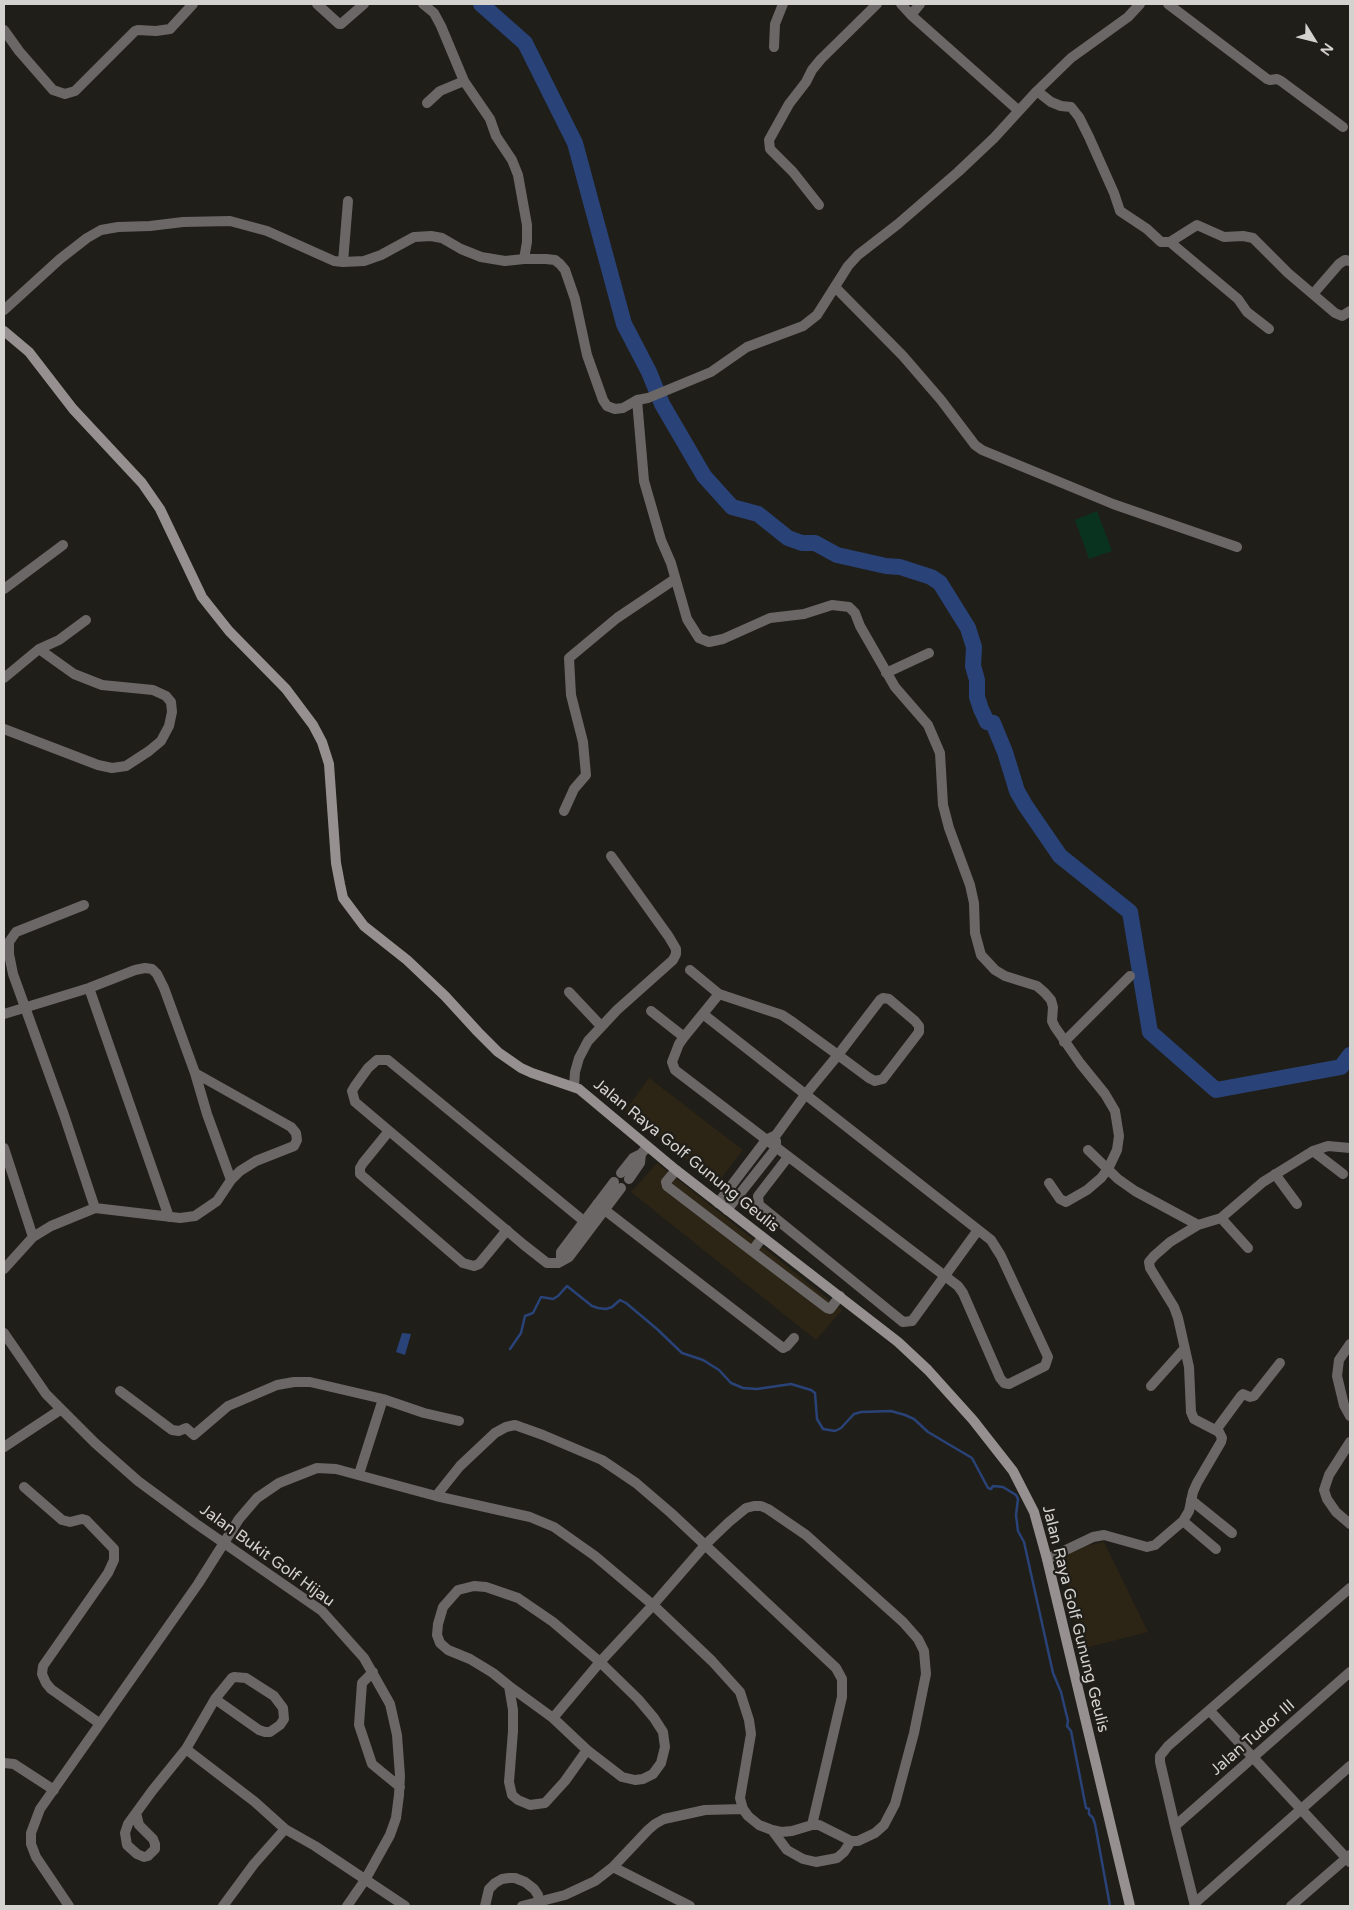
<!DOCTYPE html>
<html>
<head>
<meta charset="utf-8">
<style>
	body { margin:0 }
	#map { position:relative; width:1354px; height:1910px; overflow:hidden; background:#201e19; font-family:"Varela Round",sans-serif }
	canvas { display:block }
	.frame { position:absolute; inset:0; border:5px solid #d4d2cf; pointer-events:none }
	.north { position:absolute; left:1289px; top:15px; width:50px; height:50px; -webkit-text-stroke:4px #201e19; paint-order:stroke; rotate:126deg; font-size:14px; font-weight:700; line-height:20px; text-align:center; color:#d4d2cf }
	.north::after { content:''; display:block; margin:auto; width:18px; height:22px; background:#d4d2cf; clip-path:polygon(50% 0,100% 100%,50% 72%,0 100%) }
</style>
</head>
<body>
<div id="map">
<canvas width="1354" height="1910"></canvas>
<div class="frame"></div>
<div class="north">N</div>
</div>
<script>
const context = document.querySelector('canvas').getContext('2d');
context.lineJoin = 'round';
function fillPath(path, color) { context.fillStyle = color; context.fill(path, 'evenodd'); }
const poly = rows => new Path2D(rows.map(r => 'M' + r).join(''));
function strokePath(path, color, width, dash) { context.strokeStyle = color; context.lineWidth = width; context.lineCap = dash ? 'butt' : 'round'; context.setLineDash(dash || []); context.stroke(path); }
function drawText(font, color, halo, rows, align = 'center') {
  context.font = font + ' "Varela Round",sans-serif'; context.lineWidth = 4.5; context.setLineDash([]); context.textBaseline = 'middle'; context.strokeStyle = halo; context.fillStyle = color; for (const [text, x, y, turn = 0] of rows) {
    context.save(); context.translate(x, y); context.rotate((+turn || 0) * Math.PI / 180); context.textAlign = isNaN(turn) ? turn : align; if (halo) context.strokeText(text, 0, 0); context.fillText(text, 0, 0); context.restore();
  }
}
const commercial = poly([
	[649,1078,743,1150,717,1184,625,1111],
	[657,1163,842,1310,816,1340,631,1192],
	[1104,1542,1148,1632,1081,1649,1061,1551]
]);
const green = poly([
	[1097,511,1112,551,1089,559,1075,520]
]);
const water = poly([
	[402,1333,411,1334,405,1355,396,1352]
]);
const stream = poly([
	[510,1349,521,1333,525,1316,533,1313,541,1297,553,1299,558,1296,567,1286,592,1306,598,1308,606,1309,612,1307,620,1300,626,1303,657,1329,682,1353,703,1360,719,1370,731,1383,743,1388,757,1389,791,1384,811,1390,815,1393,817,1419,823,1429,835,1431,841,1428,854,1414,861,1412,891,1411,905,1415,914,1419,928,1432,972,1458,988,1488,991,1489,993,1486,1003,1487,1016,1495,1018,1499,1016,1515,1018,1531,1024,1542,1053,1673,1061,1692,1068,1721,1067,1726,1071,1731,1086,1808,1089,1809,1089,1814,1093,1818,1095,1824,1110,1906]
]);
const river = poly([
	[481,4,525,43,575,143,624,324,649,372,662,404,704,476,732,507,758,514,788,538,802,543,815,543,837,555,886,566,900,567,931,577,940,583,968,628,974,647,973,666,977,680,977,697,981,709,987,722,993,723,1005,752,1017,791,1025,805,1060,856,1130,912,1150,1032,1216,1090,1341,1067,1350,1055]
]);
const minor = poly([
	[317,4,339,24,341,24,364,4],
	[423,4,434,13,441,26,464,81,490,119,496,136,512,160,518,175,527,225,527,242,524,259],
	[901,4,911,15,1019,111],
	[1168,4,1267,79,1270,80,1277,79,1281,81,1343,127],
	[911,15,920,4],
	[4,30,19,51,53,90,65,94,75,91,135,31,138,30,156,31,170,29,193,4],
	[774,47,775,24,783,4],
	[1037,91,1051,102,1061,106,1071,107,1079,117,1089,137,1114,193,1120,211,1147,229,1161,242,1170,242,1197,225,1224,237,1243,236,1253,238,1288,273,1335,313,1342,316,1350,311],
	[427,103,440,91,464,81],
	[819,205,793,172,770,149,769,140,789,104,806,82,812,70,821,59,877,4],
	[1170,242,1238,299,1247,312,1269,329],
	[343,262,348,201],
	[835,287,903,356,941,400,975,445,982,450,1113,504,1237,547],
	[1313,294,1339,264,1345,260,1350,261],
	[4,310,60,259,87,238,101,230,118,227,150,226,183,222,230,221,267,231,334,261,343,262,364,261,381,255,414,237,431,236,442,238,461,249,481,257,505,261,524,259,546,259,555,260,560,264,565,270,575,299,587,355,603,400,607,406,615,409,623,408,637,400,648,398,711,372,747,347,803,326,817,315,848,266,858,255,898,224,958,172,994,138,1037,91,1071,58,1128,17,1140,4],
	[637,400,644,481,661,540,671,563,687,619,699,638,709,642,723,639,770,618,804,614,832,605,849,607,855,613,860,626,895,687,928,725,940,753,943,805,949,828,970,885,974,903,975,933,981,955,995,970,1005,976,1037,986,1045,993,1051,1000,1053,1007,1052,1021,1055,1027,1080,1063,1105,1094,1115,1111,1119,1136,1117,1150,1108,1169,1101,1178,1087,1190,1066,1202,1060,1199,1049,1183],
	[4,589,63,545],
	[886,673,929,653],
	[4,678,39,649,59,640,86,620],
	[4,729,98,765,112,768,126,766,149,751,161,741,169,726,172,712,171,702,166,696,153,690,102,685,74,674,39,649],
	[564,811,574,789,586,775,583,742,571,695,569,658,617,618,675,579],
	[84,905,16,932,9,942,9,954,13,974,64,1115,95,1208],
	[690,970,719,994,782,1015,794,1023,838,1055,869,1078,875,1081,883,1079,919,1032,919,1026,915,1021,889,999,883,998,880,1000,838,1055,805,1095,776,1135,766,1140,718,1203],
	[89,988,169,1217],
	[569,992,601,1026],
	[651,1011,684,1037],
	[4,1014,89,988,135,970,145,968,152,969,157,974,164,988,195,1073,207,1114,231,1180],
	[703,1014,991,1240,1001,1256,1048,1357,1045,1366,1009,1384,1004,1383,1000,1378,963,1293,958,1286,675,1070,672,1062,679,1044,684,1037,719,994],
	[1064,1042,1130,976],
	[574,1086,575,1072,579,1058,588,1041,617,1010,673,960,676,954,676,949,669,937,611,856],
	[389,1131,363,1163,360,1168,360,1174,463,1263,474,1266,479,1264,507,1230],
	[4,1148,33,1237],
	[1088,1150,1118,1179,1135,1191,1198,1225],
	[1313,1151,1343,1174],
	[788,1157,758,1196,759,1205,903,1322,912,1321,978,1230],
	[676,1170,666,1182,667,1186,752,1251,827,1308,830,1309,840,1296],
	[621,1173,633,1158,641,1154,647,1147],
	[1275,1174,1297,1204],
	[629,1179,640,1163,641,1154],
	[597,1204,783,1348,787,1346,794,1338],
	[727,1210,776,1148,776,1141],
	[1221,1218,1248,1248],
	[591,1227,388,1060,377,1060,368,1068,355,1086,352,1091,355,1102,524,1245,547,1263,558,1263,569,1257,621,1188],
	[752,1251,762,1238],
	[561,1261,561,1252,614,1182],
	[4,1269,33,1237,51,1226,95,1208,180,1218,195,1216,217,1201,231,1180,240,1171,256,1161,294,1146,297,1140,296,1133,291,1127,195,1073],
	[4,1333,46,1394,95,1443,138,1481,195,1523,322,1611,364,1658,390,1704,397,1735,400,1776,399,1795,396,1818,390,1835,365,1880,347,1906],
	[1350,1344,1339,1360,1337,1376,1344,1405,1350,1416],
	[1151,1386,1184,1349],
	[120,1391,172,1430,179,1431,186,1428,194,1435,228,1406,277,1385,294,1382,310,1382,383,1399,424,1413,459,1421],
	[1216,1430,1241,1396,1243,1394,1250,1397,1254,1396,1280,1363],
	[1350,1442,1329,1475,1324,1490,1327,1499,1336,1512,1350,1524],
	[4,1447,60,1410],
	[359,1474,383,1399],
	[24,1487,62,1520,70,1522,82,1519,86,1520,114,1549,114,1560,108,1573,43,1666,42,1674,46,1683,51,1689,99,1723],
	[436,1496,460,1466,495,1433,506,1427,515,1425,543,1435,602,1460,636,1483,671,1513,836,1668,842,1679,842,1697,812,1825],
	[1191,1500,1232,1533],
	[1183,1521,1216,1549],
	[1047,1559,1093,1537,1104,1535,1147,1547,1155,1545,1183,1521,1189,1511,1193,1492,1197,1483,1221,1442,1222,1438,1219,1432,1194,1419,1191,1412,1189,1367,1178,1318,1174,1307,1150,1268,1149,1262,1154,1256,1170,1242,1198,1225,1221,1218,1263,1182,1313,1151,1328,1146,1350,1148],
	[373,1672,362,1683,359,1725,372,1764,400,1787],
	[509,1686,493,1673,470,1659,448,1650,440,1643,437,1635,438,1624,443,1607,458,1590,474,1586,486,1587,518,1598,553,1622,600,1662,638,1699,654,1718,663,1732,665,1747,661,1763,653,1774,643,1779,635,1780,622,1777,587,1750,553,1718],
	[1210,1711,1350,1862],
	[186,1749,255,1802,285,1829,315,1846,405,1906],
	[4,1763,14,1764,54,1790],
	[136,1813,139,1825,153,1839,155,1844,155,1849,148,1856,144,1857,137,1854,127,1845,125,1833,128,1824,152,1791,186,1749,215,1699,259,1730,265,1732,270,1732,280,1725,284,1719,283,1708,274,1696,246,1678,234,1677,232,1678,215,1699],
	[1175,1826,1350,1672],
	[772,1830,787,1850,803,1859,816,1862,837,1858,844,1852,851,1841],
	[613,1867,690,1906],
	[1195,1903,1350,1766],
	[69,1906,36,1857,31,1844,31,1833,40,1809,198,1584,239,1519,257,1498,279,1483,317,1468,336,1469,436,1496,530,1517,554,1527,595,1556,653,1605,712,1661,740,1692,749,1720,751,1734,740,1798,743,1809,748,1816,759,1825,772,1830,781,1832,792,1831,812,1825,819,1825,851,1841,858,1841,875,1833,884,1825,895,1804,914,1733,926,1674,924,1651,918,1639,903,1622,806,1535,768,1509,761,1506,754,1506,746,1508,729,1522,706,1544,653,1605,600,1662,553,1718,509,1686,513,1710,513,1731,509,1782,512,1795,518,1800,530,1805,545,1803,565,1781,587,1750],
	[223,1906,254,1864,285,1829],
	[485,1906,489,1889,495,1883,502,1879,509,1878,515,1878,525,1882,534,1889,538,1895,539,1903],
	[522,1906,565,1895,595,1881,613,1867,648,1830,655,1824,664,1819,705,1810,743,1809],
	[1195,1906,1175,1826,1160,1762,1160,1756,1168,1746,1350,1588],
	[1291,1906,1350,1855]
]);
const secondary = poly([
	[4,331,29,352,73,409,142,483,160,509,202,597,229,631,286,689,313,725,322,742,329,764,336,863,340,884,343,898,364,926,407,960,445,996,478,1032,498,1052,521,1068,532,1073,579,1089,676,1170,898,1342,928,1370,973,1420,1013,1471,1034,1512,1047,1559,1130,1906]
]);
const streetNames = [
	["Jalan Raya Golf Gunung Geulis",686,1156,39],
	["Jalan Bukit Golf Hijau",267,1556,36],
	["Jalan Raya Golf Gunung Geulis",1075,1619,76],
	["Jalan Tudor III",1253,1738,-41]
];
fillPath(commercial, '#2c2414');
fillPath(green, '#0a331f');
fillPath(water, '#294378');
strokePath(stream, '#294378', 2.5);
strokePath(river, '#294378', 16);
strokePath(minor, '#6a6766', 10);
strokePath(secondary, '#969190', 10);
drawText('16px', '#d4d2cf', '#201e19', streetNames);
</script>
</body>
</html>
